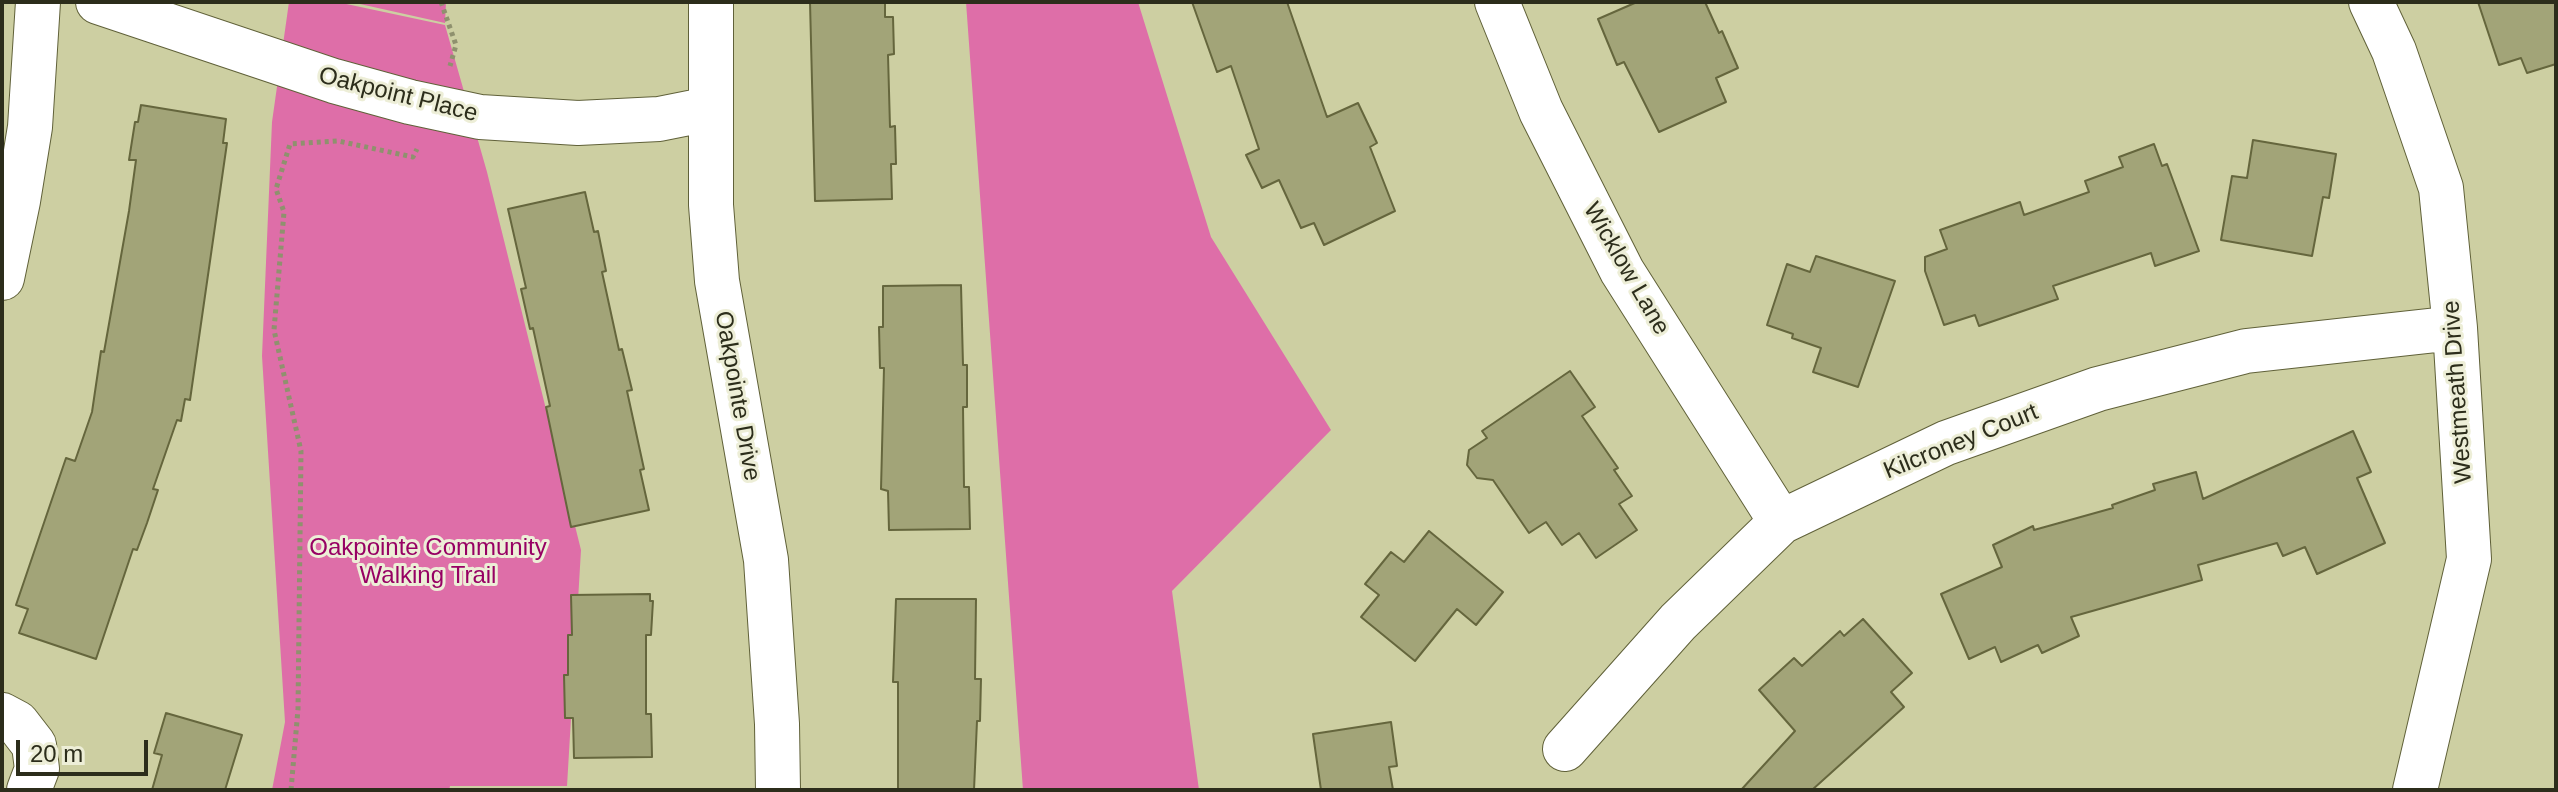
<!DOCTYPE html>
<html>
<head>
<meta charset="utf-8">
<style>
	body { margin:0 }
	#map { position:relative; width:2558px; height:792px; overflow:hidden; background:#cdcfa2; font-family:Helvetica,sans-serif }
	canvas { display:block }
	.frame { position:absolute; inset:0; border:4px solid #2c2d1b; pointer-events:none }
	.scale { position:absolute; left:16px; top:740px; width:132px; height:36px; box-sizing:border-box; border:4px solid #2c2d1b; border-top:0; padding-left:10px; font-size:24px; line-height:28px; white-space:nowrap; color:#2c2d1b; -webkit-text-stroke:6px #edeed7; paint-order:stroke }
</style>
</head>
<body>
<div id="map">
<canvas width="2558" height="792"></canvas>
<div class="frame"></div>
<div class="scale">20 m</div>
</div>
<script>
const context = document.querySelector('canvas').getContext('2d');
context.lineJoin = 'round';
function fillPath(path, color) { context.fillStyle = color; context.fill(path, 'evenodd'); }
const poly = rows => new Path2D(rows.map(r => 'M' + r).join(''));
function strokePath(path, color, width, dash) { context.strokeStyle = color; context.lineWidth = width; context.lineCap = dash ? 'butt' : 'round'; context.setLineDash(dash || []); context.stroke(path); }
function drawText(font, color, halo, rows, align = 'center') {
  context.font = font + ' Helvetica,sans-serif'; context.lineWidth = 6; context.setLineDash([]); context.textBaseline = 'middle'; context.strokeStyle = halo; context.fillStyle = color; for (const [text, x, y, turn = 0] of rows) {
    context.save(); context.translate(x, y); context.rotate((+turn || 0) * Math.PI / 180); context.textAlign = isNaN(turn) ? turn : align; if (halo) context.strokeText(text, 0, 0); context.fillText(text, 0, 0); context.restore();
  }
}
const green = poly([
	[289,2,337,2,445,25,487,172,581,550,567,786,450,786,449,790,272,790,285,722,262,356,272,122],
	[351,2,446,2,445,23],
	[966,2,1138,2,1211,237,1331,430,1172,591,1199,790,1023,790]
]);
const building = poly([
	[810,2,885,2,885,17,893,17,894,54,888,55,890,127,895,126,896,164,891,164,892,199,815,201,810,2],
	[1192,2,1287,2,1327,117,1358,103,1377,143,1370,147,1395,211,1324,245,1314,223,1301,228,1279,180,1262,188,1246,155,1259,149,1231,66,1217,72,1192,2],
	[1637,2,1705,2,1719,33,1722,31,1738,68,1716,78,1726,102,1659,132,1624,62,1617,65,1598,19,1637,2],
	[2478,2,2556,2,2556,64,2527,73,2521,58,2499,65,2478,2],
	[141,105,226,119,223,143,227,143,190,400,185,399,181,421,177,420,153,489,158,490,147,523,137,550,133,549,96,659,19,633,28,609,16,605,66,458,75,461,92,412,101,351,104,352,129,211,136,160,129,160,135,122,138,122,141,105],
	[2253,140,2336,154,2329,198,2323,197,2312,256,2221,240,2232,176,2247,178,2253,140],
	[2154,144,2162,166,2167,164,2199,251,2155,266,2151,253,2053,286,2058,299,1979,326,1975,315,1944,325,1925,271,1925,257,1947,249,1940,230,2020,202,2024,215,2089,192,2085,181,2123,167,2119,157,2154,144],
	[585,192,594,232,598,231,606,271,602,272,619,350,622,349,632,390,627,391,644,469,640,470,649,510,571,527,546,407,550,406,533,328,530,329,521,289,526,288,508,209,585,192],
	[1816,256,1895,281,1858,387,1813,372,1821,348,1792,338,1793,334,1767,325,1787,264,1810,272,1816,256],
	[961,285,963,365,967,365,967,407,963,407,964,487,969,487,970,529,889,530,888,491,881,489,884,368,880,368,879,327,883,327,883,286,961,285],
	[1570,371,1595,407,1582,416,1618,468,1614,470,1632,496,1619,504,1637,530,1596,558,1579,533,1562,545,1546,522,1529,533,1493,480,1477,478,1467,465,1469,450,1487,438,1482,431,1570,371],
	[2353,431,2371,472,2357,478,2385,543,2317,574,2305,547,2283,556,2277,543,2198,565,2202,580,2071,617,2079,636,2042,653,2038,645,2001,662,1995,647,1969,659,1941,594,2002,567,1993,545,2033,526,2034,530,2113,508,2112,505,2155,490,2153,484,2196,472,2203,499,2353,431],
	[1429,531,1503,592,1476,625,1457,609,1415,661,1361,617,1379,595,1365,584,1391,552,1404,562,1429,531],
	[650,594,650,601,653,601,651,635,646,635,646,714,651,714,652,757,574,758,573,718,565,718,564,675,568,675,568,635,572,635,571,595,650,594],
	[896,599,976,599,975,679,981,679,980,721,977,721,974,790,898,790,898,682,893,682,896,599],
	[1863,619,1912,673,1891,692,1904,707,1812,790,1741,790,1795,731,1759,690,1794,658,1802,666,1840,631,1844,636,1863,619],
	[166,713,242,735,225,790,152,790,162,755,154,753,166,713],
	[1391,722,1397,766,1389,767,1393,790,1321,790,1313,734,1391,722]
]);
const path = poly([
	[441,2,456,45,450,66],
	[291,790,298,709,301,451,274,330,284,212,276,189,290,144,338,141,413,157,417,149]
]);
const minor = poly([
	[98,2,334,81,410,102,480,117,578,123,659,119,709,109],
	[711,2,711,205,717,281,766,560,777,724,778,790],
	[1497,2,1541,111,1622,271,1781,522],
	[2371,2,2394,51,2441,188,2455,328,2469,559,2415,790],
	[2,278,18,201,30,127,38,2],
	[2,715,17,723,34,745,37,769,29,790],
	[1565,749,1678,622,1781,522,1946,443,2098,389,2246,351,2455,328]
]);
const streetNames = [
	["Oakpoint Place",398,95,14],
	["Wicklow Lane",1626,269,60],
	["Westmeath Drive",2458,392,-94],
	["Oakpointe Drive",737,396,80],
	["Kilcroney Court",1961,442,-22]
];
const parkNames = [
	["Oakpointe Community",428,548],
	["Walking Trail",428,576]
];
fillPath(green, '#de6ea8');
fillPath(building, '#a2a478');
strokePath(building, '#65663d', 2);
strokePath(minor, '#606139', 46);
strokePath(path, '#8f916e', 5, [4, 4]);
strokePath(minor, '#fff', 44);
drawText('24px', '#2c2d1b', '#edeed7', streetNames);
drawText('24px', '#970063', '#edeed7', parkNames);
</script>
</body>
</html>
